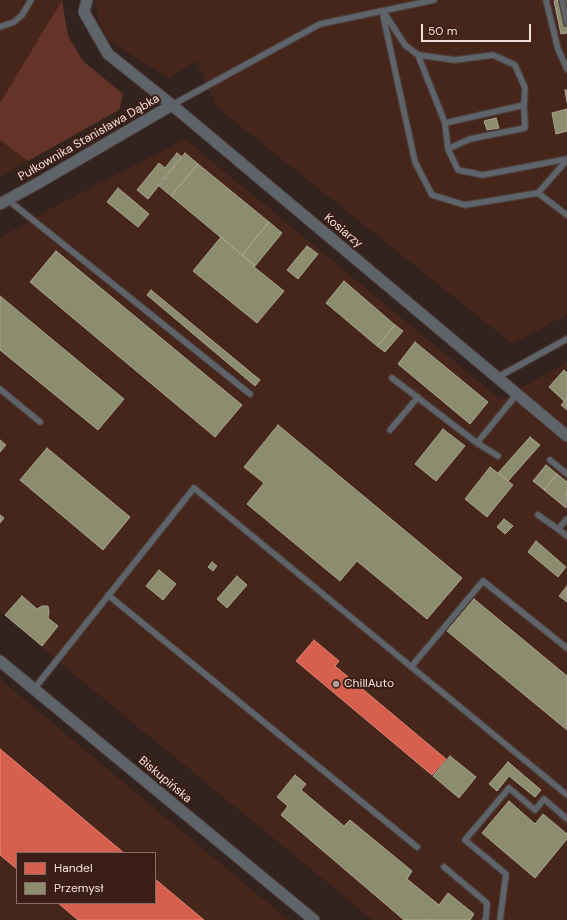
<!DOCTYPE html>
<html>
<head>
<meta charset="utf-8">
<style>
	body { margin:0 }
	#map { position:relative; width:567px; height:920px; overflow:hidden; background:#33231e; font-family:"DM Sans",sans-serif }
	canvas { display:block }
	.legend { position:absolute; left:16px; top:852px; width:140px; height:52px; box-sizing:border-box; background:#3b1e16; border:1px solid #856c64; margin:0; padding:5px 7px; list-style:none; font-size:12px; color:#f4e0da }
	.legend li { display:flex; align-items:center; gap:8px; height:20px }
	.legend b { width:20px; border:1px solid #856c64 }
	.scale { position:absolute; left:421px; top:24px; width:110px; height:18px; box-sizing:border-box; border:2px solid #f4e0da; border-top:0; padding-left:5px; font-size:12px; line-height:14px; white-space:nowrap; color:#f4e0da; -webkit-text-stroke:3px #3b1e16; paint-order:stroke }
</style>
</head>
<body>
<div id="map">
<canvas width="567" height="920"></canvas>
<ul class="legend">
<li><b style="height:11px;background:#d6604d"></b>Handel</li>
<li><b style="height:11px;background:#8c8c6e"></b>Przemysł</li>
</ul>
<div class="scale">50 m</div>
</div>
<script>
const context = document.querySelector('canvas').getContext('2d');
context.lineJoin = 'round';
function fillPath(path, color) { context.fillStyle = color; context.fill(path, 'evenodd'); }
const poly = rows => new Path2D(rows.map(r => 'M' + r).join(''));
function strokePath(path, color, width, dash) { context.strokeStyle = color; context.lineWidth = width; context.lineCap = dash ? 'butt' : 'round'; context.setLineDash(dash || []); context.stroke(path); }
function drawText(font, color, halo, rows, align = 'center') {
  context.font = font + ' "DM Sans",sans-serif'; context.lineWidth = 4; context.setLineDash([]); context.textBaseline = 'middle'; context.strokeStyle = halo; context.fillStyle = color; for (const [text, x, y, turn = 0] of rows) {
    context.save(); context.translate(x, y); context.rotate((+turn || 0) * Math.PI / 180); context.textAlign = isNaN(turn) ? turn : align; if (halo) context.strokeText(text, 0, 0); context.fillText(text, 0, 0); context.restore();
  }
}
const built = poly([
	[0,0,62,0,0,103],
	[95,0,567,0,567,314,513,344,217,107,196,61,169,78,108,40,99,24],
	[185,139,501,400,567,362,567,920,373,920,81,680,0,612,0,238,56,206],
	[0,140,28,161,0,177],
	[0,679,288,920,0,920],
	[17,853,155,853,155,903,17,903]
]);
const green = poly([
	[62,0,68,36,83,61,123,94,119,110,28,161,0,140,0,103]
]);
const shops = poly([
	[314,640,339,661,335,666,446,759,432,775,296,661,314,640],
	[0,749,124,853,17,853,17,869,0,855,0,749],
	[155,879,204,920,78,920,58,903,155,903,155,879]
]);
const industry = poly([
	[560,0,567,0,567,33,561,34,554,1,560,0],
	[565,90,567,90,567,102,565,90],
	[567,109,567,131,556,134,552,113,567,109],
	[496,118,499,128,487,130,484,121,496,118],
	[177,153,182,157,148,199,137,190,159,163,165,168,177,153],
	[185,153,198,164,171,196,158,185,185,153],
	[198,164,269,222,242,255,171,196,198,164],
	[118,188,149,214,138,227,107,202,118,188],
	[269,222,282,233,255,266,242,255,269,222],
	[221,237,255,266,254,267,284,291,257,323,193,271,221,237],
	[307,246,318,254,298,279,287,270,307,246],
	[56,251,242,405,215,437,30,282,56,251],
	[344,281,395,325,377,346,326,303,344,281],
	[151,290,260,380,255,386,147,295,151,290],
	[0,296,124,399,98,430,0,350,0,296],
	[395,325,403,331,385,352,377,346,395,325],
	[415,342,488,402,470,424,398,364,415,342],
	[564,370,567,373,567,398,564,401,549,387,564,370],
	[567,398,567,410,561,405,567,398],
	[278,425,462,578,427,619,357,561,340,581,247,504,264,483,244,467,278,425],
	[443,429,465,446,436,481,415,464,443,429],
	[530,437,540,445,508,481,498,473,530,437],
	[0,440,6,445,0,452,0,440],
	[47,448,130,517,103,550,20,480,47,448],
	[546,465,557,474,544,490,533,481,546,465],
	[490,467,513,485,487,517,465,499,490,467],
	[557,474,567,482,566,508,544,490,557,474],
	[0,515,4,518,0,523,0,515],
	[504,519,513,526,505,534,497,527,504,519],
	[536,541,566,567,558,577,528,552,536,541],
	[212,562,217,566,213,571,208,567,212,562],
	[159,570,176,584,163,600,146,586,159,570],
	[237,576,247,585,227,608,217,599,237,576],
	[567,586,567,602,559,596,567,586],
	[22,596,37,609,42,606,48,606,49,612,48,618,58,626,42,646,5,615,22,596],
	[474,599,567,676,567,730,447,631,474,599],
	[450,756,476,777,459,798,433,776,450,756],
	[508,762,541,790,535,797,509,776,497,791,489,784,508,762],
	[295,775,306,784,301,790,344,826,350,820,412,871,407,879,439,905,448,893,474,914,470,920,427,920,426,919,425,920,404,920,281,815,288,806,277,797,295,775],
	[509,801,535,824,543,814,567,834,567,839,535,878,482,833,509,801]
]);
const service = poly([
	[546,0,558,49,567,69],
	[562,0,567,23],
	[383,11,405,45,418,55,455,60,493,55,515,65,525,88,524,105,445,123,448,149,458,170,483,175,567,159],
	[383,15,415,162,432,195,465,205,538,193,567,215],
	[0,27,14,22,22,15,31,0],
	[418,55,445,123],
	[172,105,320,24,434,0],
	[448,149,470,139,525,128,524,105],
	[538,193,567,160],
	[8,200,250,394],
	[498,377,567,339],
	[392,378,477,443,517,394],
	[0,389,40,422],
	[390,430,418,397],
	[477,443,498,456],
	[550,460,567,474],
	[538,515,558,529],
	[567,519,558,529,567,536],
	[108,595,417,847],
	[411,667,483,581,567,648],
	[34,689,194,488,567,795],
	[444,867,487,903,486,918,485,920],
	[500,920,506,874,465,840,509,788,535,810,544,799,567,819]
]);
const minor = poly([
	[87,0,84,12,108,54,172,105,567,436],
	[0,204,40,182,172,105],
	[0,661,314,920]
]);
const markers = [
	[336,684,4,"#b09e98"]
];
const streetNames = [
	["Pułkownika Stanisława Dąbka",89,138,-30],
	["Kosiarzy",343,231,40],
	["Biskupińska",165,780,40]
];
const poiNames = [
	["ChillAuto",344,684]
];
fillPath(built, '#46251b');
fillPath(green, '#643428');
fillPath(shops, '#d6604d');
strokePath(shops, '#df8677', 1);
fillPath(industry, '#8c8c6e');
strokePath(industry, '#aba58e', 1);
strokePath(service, '#4c3e3a', 8);
strokePath(minor, '#4c3e3a', 13);
strokePath(service, '#5f636a', 5.5);
strokePath(minor, '#5f636a', 11);
for (const [x, y, r, color] of markers) { const dot = new Path2D(); dot.arc(x, y, r, 0, 2 * Math.PI); context.fillStyle = color; context.fill(dot); strokePath(dot, '#3b1e16', 1.5); }
drawText('12px', '#f4e0da', '#3b1e16', streetNames);
drawText('12px', '#f4e0da', '#3b1e16', poiNames, 'left');
</script>
</body>
</html>
